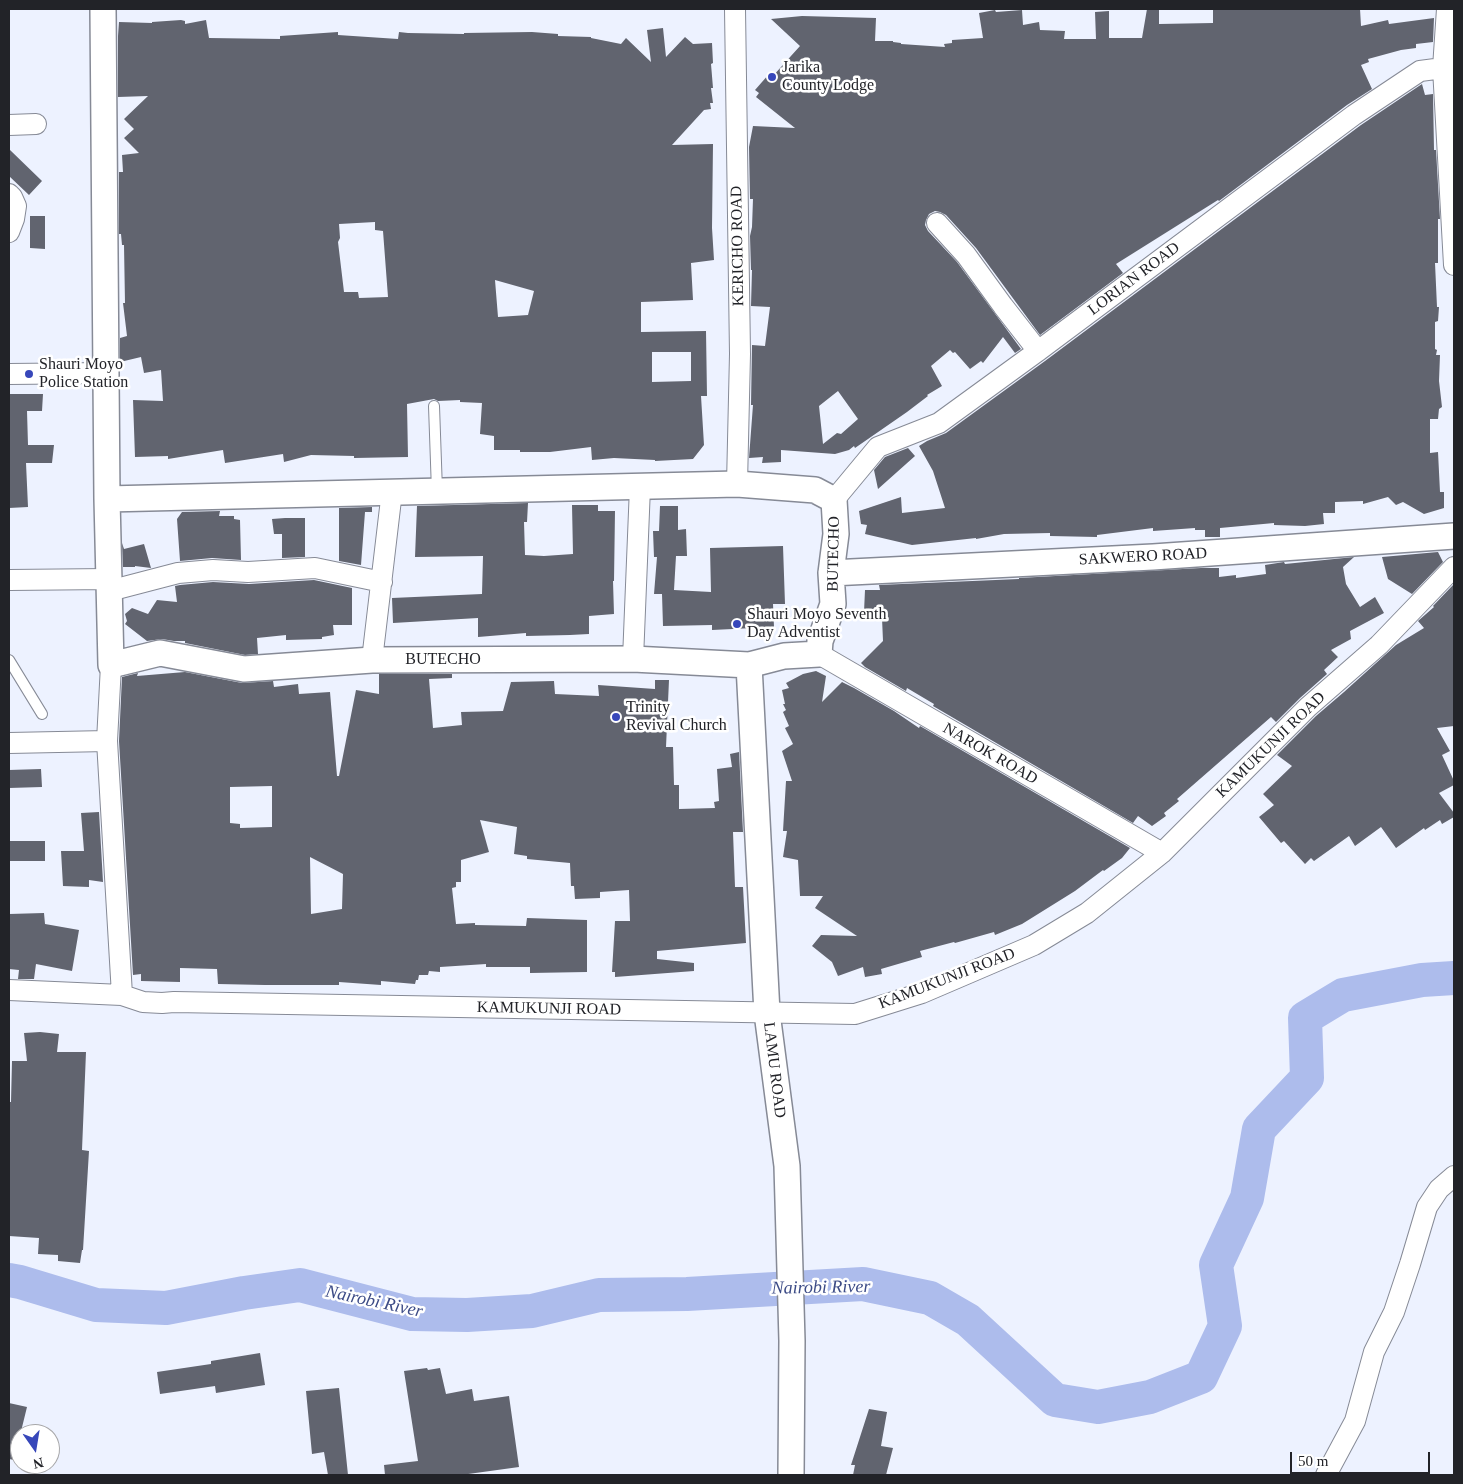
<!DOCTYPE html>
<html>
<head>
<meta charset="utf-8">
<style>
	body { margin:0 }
	#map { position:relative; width:1463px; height:1484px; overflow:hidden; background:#edf2ff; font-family:"Times New Roman",serif }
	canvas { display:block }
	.frame { position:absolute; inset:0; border:10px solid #222328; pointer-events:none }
	.north { position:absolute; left:10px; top:1424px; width:50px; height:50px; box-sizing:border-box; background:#fff; border:1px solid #a7a7a9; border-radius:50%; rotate:167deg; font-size:14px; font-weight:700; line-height:20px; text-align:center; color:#222328 }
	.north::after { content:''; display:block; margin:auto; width:18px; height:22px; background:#3747ba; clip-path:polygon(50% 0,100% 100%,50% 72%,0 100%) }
	.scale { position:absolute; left:1290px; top:1452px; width:140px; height:22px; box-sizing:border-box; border:2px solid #222328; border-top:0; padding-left:6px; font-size:15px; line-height:18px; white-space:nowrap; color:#222328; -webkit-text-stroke:4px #fff; paint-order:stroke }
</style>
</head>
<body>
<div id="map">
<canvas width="1463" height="1484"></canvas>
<div class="frame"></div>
<div class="north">N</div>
<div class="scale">50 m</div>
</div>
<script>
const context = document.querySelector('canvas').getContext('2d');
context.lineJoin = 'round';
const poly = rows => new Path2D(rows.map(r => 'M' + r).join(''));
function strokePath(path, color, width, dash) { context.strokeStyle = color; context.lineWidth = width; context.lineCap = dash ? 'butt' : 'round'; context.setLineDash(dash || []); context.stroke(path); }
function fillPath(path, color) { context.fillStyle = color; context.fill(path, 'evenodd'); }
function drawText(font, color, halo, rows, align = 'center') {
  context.font = font + ' "Times New Roman",serif'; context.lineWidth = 5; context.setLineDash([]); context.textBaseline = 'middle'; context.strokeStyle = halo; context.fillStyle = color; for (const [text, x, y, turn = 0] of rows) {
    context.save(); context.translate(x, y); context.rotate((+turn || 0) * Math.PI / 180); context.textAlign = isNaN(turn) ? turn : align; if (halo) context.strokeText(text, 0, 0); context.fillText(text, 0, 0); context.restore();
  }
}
const river = poly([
	[9,1280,20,1282,96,1305,166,1308,244,1293,300,1285,412,1314,467,1315,532,1311,599,1295,687,1294,863,1284,930,1298,968,1320,1055,1400,1098,1407,1150,1397,1201,1377,1225,1326,1216,1265,1247,1198,1259,1129,1307,1078,1305,1018,1343,995,1422,980,1454,978]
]);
const building = poly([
	[1147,9,1159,9,1159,24,1213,23,1213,9,1360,9,1361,26,1388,20,1389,24,1434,18,1433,42,1416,44,1416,48,1401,50,1368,59,1369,62,1361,65,1372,89,1347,105,1219,201,1218,200,1116,264,1123,273,1040,335,976,248,946,215,940,212,935,211,929,214,926,220,925,225,928,231,957,262,1021,349,1015,353,1003,337,983,363,981,361,970,369,955,352,953,353,950,350,931,366,942,386,927,395,928,396,907,412,855,448,854,446,849,450,835,454,781,450,781,462,762,463,763,457,749,458,753,405,751,405,752,345,765,346,770,307,751,306,752,270,751,270,750,236,752,227,753,199,750,199,749,147,753,126,795,128,756,97,759,93,755,90,769,74,772,77,800,46,771,19,802,16,876,18,875,41,893,41,893,42,901,43,901,44,945,47,944,44,952,43,952,40,983,38,979,13,995,10,996,12,1022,10,1023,25,1039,22,1040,30,1065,31,1064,39,1096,39,1095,12,1109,11,1109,38,1142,38],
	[838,391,858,419,841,434,837,433,823,444,819,406],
	[181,20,185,21,185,24,206,20,209,38,280,39,280,36,338,32,338,35,398,39,399,32,408,33,464,34,464,33,532,32,558,34,558,36,591,37,591,38,621,44,626,38,651,62,647,30,663,28,666,57,685,37,693,44,712,43,713,63,711,64,713,88,711,88,713,103,710,103,711,109,704,110,672,145,713,144,712,228,714,260,691,263,693,300,641,302,641,332,706,331,707,396,701,396,704,445,693,459,655,461,655,460,614,458,592,460,591,447,550,452,520,452,520,450,494,450,494,436,480,434,482,403,460,402,460,400,438,401,434,399,407,404,408,457,354,458,354,456,311,455,284,462,283,454,225,463,223,450,168,459,168,456,135,457,133,400,163,401,161,370,144,373,141,357,120,362,120,338,127,336,123,303,125,303,124,245,122,245,121,234,119,234,119,172,123,172,122,155,139,153,124,138,134,129,124,119,148,96,118,97,118,36,119,22,152,23,152,22],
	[375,222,375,230,383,231,388,297,359,298,358,292,344,292,338,242,340,238,339,224],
	[495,280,534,291,528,315,498,317],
	[652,352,691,352,691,381,652,382],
	[1422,84,1425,95,1433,94,1434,150,1436,150,1440,219,1438,219,1438,263,1435,263,1437,307,1439,307,1438,321,1435,322,1435,349,1437,350,1436,355,1440,355,1439,381,1442,407,1439,409,1438,419,1430,419,1430,453,1438,452,1440,492,1444,492,1444,508,1424,514,1403,502,1396,505,1388,497,1363,504,1363,501,1335,502,1335,513,1323,513,1324,524,1305,526,1274,525,1274,523,1220,528,1220,537,1205,537,1205,530,1195,530,1195,528,1153,531,1153,528,1097,535,1097,537,1050,536,1050,533,1004,534,976,539,976,538,912,545,865,534,867,525,861,524,859,511,901,497,902,513,945,508,933,471,919,446,927,441,946,433,1045,361,1361,125],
	[9,149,42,181,29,195,9,176],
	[30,216,45,216,45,249,30,248],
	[9,394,43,394,42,411,27,411,28,445,54,445,52,463,26,463,28,507,9,508],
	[908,448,915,456,878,489,874,470,885,457],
	[528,503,527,522,524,522,525,555,544,556,573,554,572,505,598,505,598,511,615,511,614,581,613,581,614,614,589,616,589,634,570,635,526,636,526,633,478,637,478,618,393,623,392,598,482,594,483,556,415,557,417,506],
	[660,506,678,506,678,530,686,529,687,556,676,556,674,590,711,592,710,548,783,546,785,604,773,604,774,627,712,630,712,625,663,626,662,594,654,594,657,557,654,557,653,531,659,531],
	[372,507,372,512,365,512,361,565,339,561,339,508],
	[220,511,219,516,234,516,234,519,240,520,241,560,212,558,180,561,177,519,182,512],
	[285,518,305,518,305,557,282,558,282,534,274,534,272,519],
	[122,543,124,549,144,544,151,568,135,566,135,567,123,567],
	[1438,552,1443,562,1412,594,1388,579,1382,557],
	[1354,557,1343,567,1346,584,1360,607,1375,597,1384,613,1350,631,1351,639,1331,650,1338,657,1324,670,1327,674,1300,698,1276,722,1271,717,1177,799,1179,801,1164,813,1166,816,1152,826,1138,816,1133,823,933,706,934,704,907,688,906,691,865,667,861,663,883,641,882,618,869,618,869,612,864,612,865,590,880,590,879,585,1019,579,1019,578,1201,568,1219,568,1219,577,1236,575,1236,578,1266,574,1265,565,1284,562,1285,564],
	[314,580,352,588,352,625,333,625,334,635,322,637,322,639,286,640,286,635,257,638,258,654,245,655,185,643,185,641,174,641,162,639,147,641,125,624,127,621,125,614,132,608,148,614,157,600,177,602,175,586,180,585,213,582,249,584],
	[1454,584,1454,726,1437,728,1450,751,1442,755,1454,781,1454,785,1439,793,1454,813,1454,817,1442,824,1440,820,1425,830,1424,828,1396,848,1381,827,1355,846,1349,836,1314,861,1311,858,1305,864,1284,841,1281,843,1259,817,1274,805,1263,794,1292,766,1277,755,1316,716,1344,692,1396,645,1424,628,1418,621,1434,607,1433,606],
	[816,671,826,676,822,702,842,682,854,688,894,711,919,728,920,726,1130,848,1122,858,1104,871,1103,870,1075,891,1022,924,995,935,994,932,955,943,954,942,920,951,922,957,881,969,882,974,865,977,863,967,838,976,832,962,812,946,821,935,857,936,815,908,823,896,800,896,798,860,783,857,787,831,783,831,786,781,792,781,782,751,793,744,785,728,789,726,783,712,786,710,783,704,785,704,782,690,789,688,786,683,803,674],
	[185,672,242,683,273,681,274,687,298,684,299,694,330,692,337,776,339,776,356,690,379,694,379,674,452,674,452,678,429,679,433,728,462,725,461,712,503,711,511,682,554,681,555,694,599,696,598,685,655,689,655,680,669,680,666,747,673,747,674,785,679,785,679,809,715,808,714,802,719,801,717,769,732,767,730,754,739,752,743,832,733,832,735,887,743,887,746,943,657,951,657,959,694,963,694,971,615,977,615,972,612,972,615,921,630,921,629,890,600,892,600,898,575,899,574,886,571,886,570,863,527,859,527,856,514,854,517,827,480,820,489,852,461,860,461,882,456,882,456,887,452,888,456,924,475,923,475,925,526,926,527,918,587,920,587,972,530,973,530,967,486,967,486,964,440,967,440,972,429,971,428,975,419,975,418,980,416,980,415,984,381,981,381,985,339,982,339,985,265,985,218,984,217,969,180,968,180,982,141,981,141,974,133,975,119,741,122,677,138,673,137,676],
	[272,786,272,827,240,828,240,824,230,823,230,787],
	[310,857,343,874,342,909,311,914],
	[41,769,42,787,9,788,9,770],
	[99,812,103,882,89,880,89,887,63,886,61,851,84,851,81,813],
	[9,841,45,841,45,861,9,861],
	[44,913,45,924,79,930,72,971,36,964,34,979,18,979,19,970,9,969,9,914],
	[40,1032,59,1034,57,1052,86,1052,82,1150,89,1151,83,1250,82,1250,80,1263,58,1261,58,1255,38,1254,39,1238,9,1236,9,1102,11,1102,12,1061,27,1061,24,1033],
	[260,1353,265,1385,216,1393,215,1386,160,1394,157,1372,211,1364,211,1361],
	[427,1368,428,1370,440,1368,446,1394,472,1389,474,1401,509,1396,519,1467,461,1475,385,1475,384,1465,418,1461,404,1371],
	[339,1388,348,1475,328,1475,324,1452,312,1454,306,1391],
	[9,1403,27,1407,14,1460,9,1459],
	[869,1409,887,1412,881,1446,893,1448,886,1475,853,1475,855,1465,851,1465]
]);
const service = poly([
	[434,406,437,491],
	[9,660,42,714]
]);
const minor = poly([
	[735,9,740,354,737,484],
	[1447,9,1443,68,1454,265],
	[9,125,36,124],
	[9,194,12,197,16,206,14,219,9,232],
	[937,223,966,255,1003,306,1038,351],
	[9,374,106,373],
	[834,500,878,447,939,423,1038,351,1354,115,1420,71,1443,68],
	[9,580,109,579],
	[109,591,178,573,213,570,248,572,315,568,382,582],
	[819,654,1162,853],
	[633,659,640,487],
	[372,660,392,491],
	[111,665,107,741,122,995],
	[9,743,107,741],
	[9,990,122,995,143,1002,162,1003,174,1002,855,1014,922,993,1034,945,1087,913,1162,853,1308,707,1379,645,1454,567],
	[1326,1475,1355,1421,1374,1352,1394,1312,1410,1264,1427,1207,1439,1189,1454,1176]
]);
const tertiary = poly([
	[103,9,107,499,111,665,160,653,244,669,372,660,633,659,749,665,784,656,819,654,820,641,833,604,831,573,836,534,834,500,815,490,737,484,107,499],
	[831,573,1153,557,1454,536],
	[749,665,767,1013,787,1166,792,1341,791,1475]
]);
const markers = [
	[772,77,5,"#3747ba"],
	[29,374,5,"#3747ba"],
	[737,624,5,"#3747ba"],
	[616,717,5,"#3747ba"]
];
const poiNames = [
	["Jarika",782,68],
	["County Lodge",782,86],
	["Shauri Moyo",39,365],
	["Police Station",39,383],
	["Shauri Moyo Seventh",747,615],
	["Day Adventist",747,633],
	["Trinity",626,708],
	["Revival Church",626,726]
];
const streetNames = [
	["KERICHO ROAD",738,246,-91],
	["LORIAN ROAD",1134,279,-37],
	["BUTECHO",834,554,-89],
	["SAKWERO ROAD",1143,557,-3],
	["BUTECHO",443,660],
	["KAMUKUNJI ROAD",1271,745,-44],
	["NAROK ROAD",990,754,30],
	["KAMUKUNJI ROAD",947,979,-21],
	["KAMUKUNJI ROAD",549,1009,1],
	["LAMU ROAD",774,1070,83]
];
const waterNames = [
	["Nairobi River",821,1288,-1],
	["Nairobi River",374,1302,12]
];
strokePath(river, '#adbcec', 34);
fillPath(building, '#61646f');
strokePath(service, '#868a96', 12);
strokePath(minor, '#868a96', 22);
strokePath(tertiary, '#868a96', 28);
strokePath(service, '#fff', 10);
strokePath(minor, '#fff', 20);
strokePath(tertiary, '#fff', 25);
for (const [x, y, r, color] of markers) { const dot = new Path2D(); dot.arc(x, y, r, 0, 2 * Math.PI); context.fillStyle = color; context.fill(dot); strokePath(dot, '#fff', 2); }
drawText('16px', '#222328', '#fff', poiNames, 'left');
drawText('16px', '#222328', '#fff', streetNames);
drawText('italic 18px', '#3c4b86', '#fff', waterNames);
</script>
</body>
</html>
